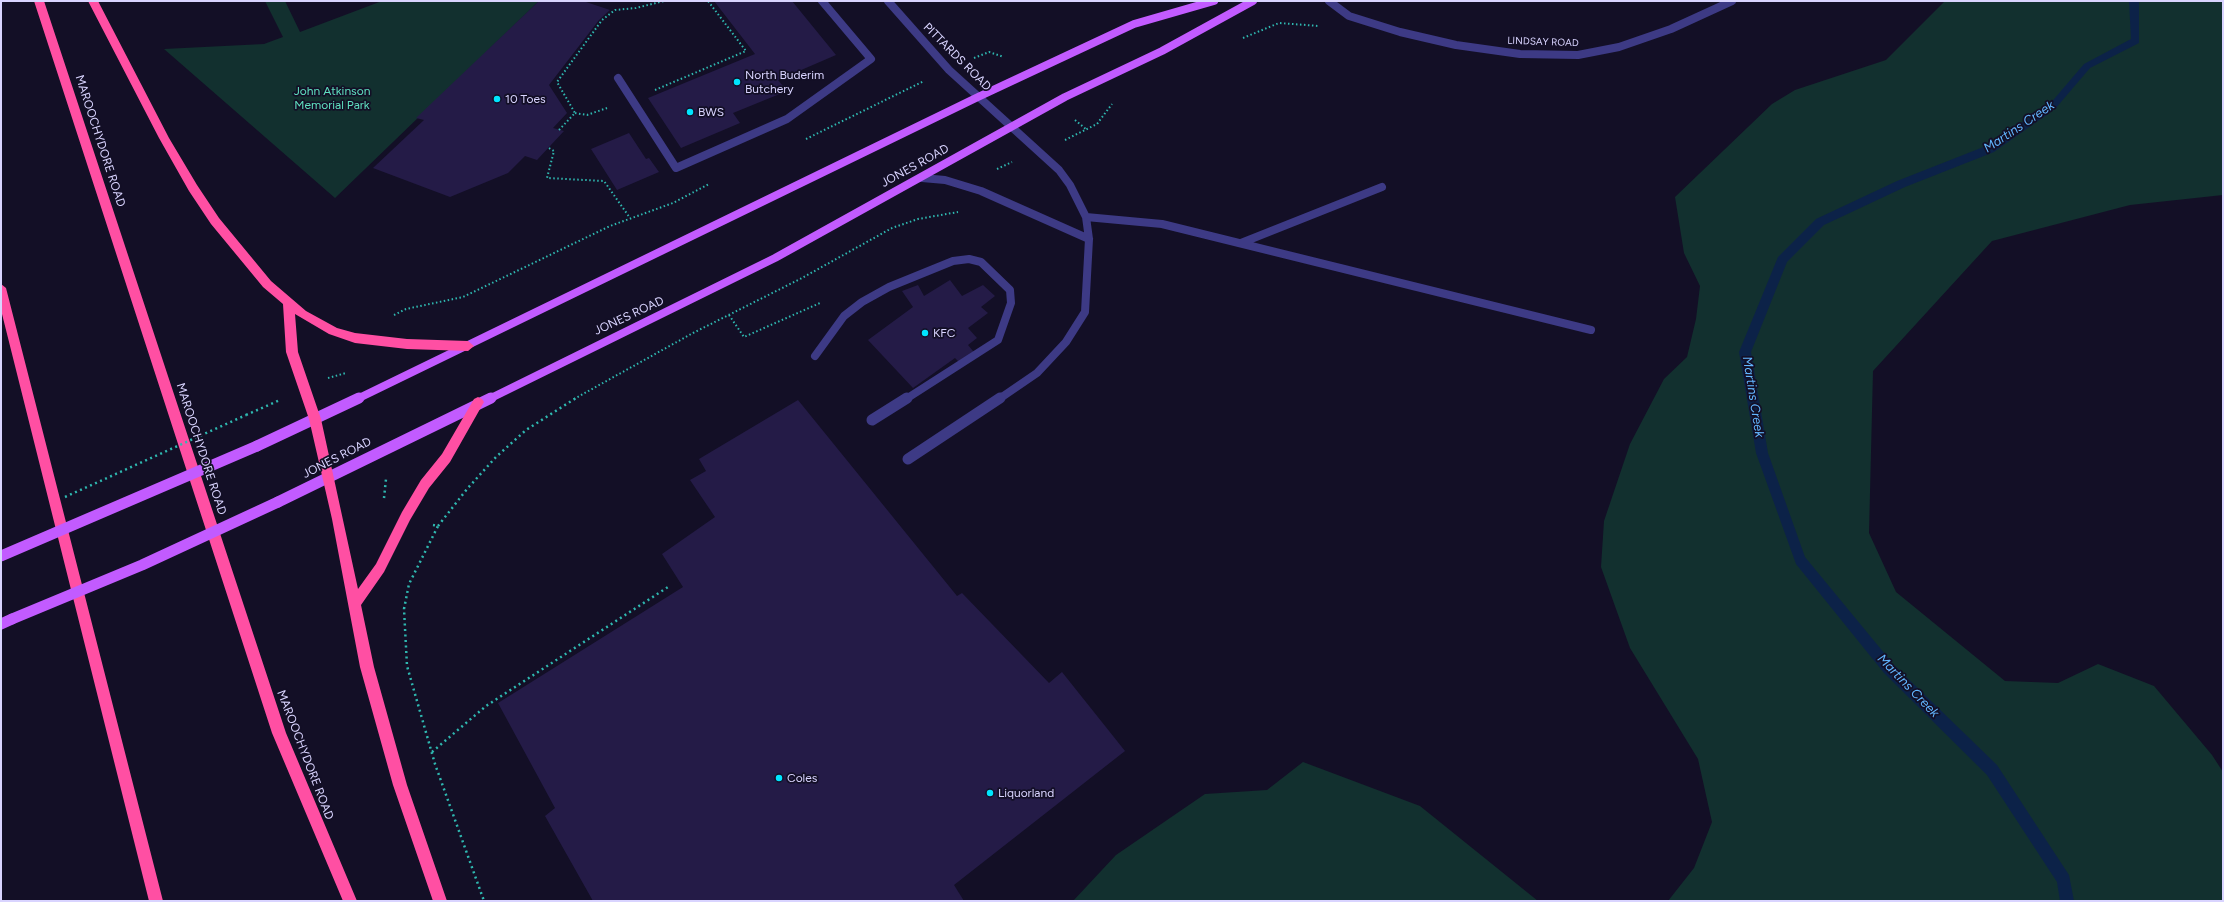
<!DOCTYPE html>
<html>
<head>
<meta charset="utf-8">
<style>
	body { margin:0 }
	#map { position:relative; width:2224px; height:902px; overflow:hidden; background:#130f26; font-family:Figtree,sans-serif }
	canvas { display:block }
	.frame { position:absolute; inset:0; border:2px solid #d9d4ff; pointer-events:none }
</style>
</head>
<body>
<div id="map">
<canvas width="2224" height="902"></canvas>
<div class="frame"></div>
</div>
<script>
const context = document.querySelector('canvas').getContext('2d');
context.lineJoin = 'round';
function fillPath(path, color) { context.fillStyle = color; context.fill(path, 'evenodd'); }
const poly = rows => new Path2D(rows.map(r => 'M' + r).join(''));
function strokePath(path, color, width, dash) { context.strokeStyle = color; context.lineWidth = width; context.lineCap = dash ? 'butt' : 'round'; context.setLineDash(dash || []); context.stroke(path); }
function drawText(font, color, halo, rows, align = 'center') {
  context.font = font + ' Figtree,sans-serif'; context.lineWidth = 3.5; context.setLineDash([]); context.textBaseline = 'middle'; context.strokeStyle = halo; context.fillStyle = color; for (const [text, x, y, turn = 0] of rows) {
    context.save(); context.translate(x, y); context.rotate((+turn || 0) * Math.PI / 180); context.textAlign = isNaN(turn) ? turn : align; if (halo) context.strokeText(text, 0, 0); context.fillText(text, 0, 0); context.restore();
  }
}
const green = poly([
	[265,1,285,1,300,32,382,1,539,1,335,198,164,49,264,44,283,37],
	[1945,1,2223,1,2223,195,2130,205,1992,241,1873,371,1869,533,1896,592,2005,681,2058,683,2098,664,2154,686,2212,755,2223,772,2223,901,1668,901,1694,868,1712,822,1698,759,1630,648,1601,567,1604,521,1630,444,1664,379,1687,357,1696,319,1700,286,1684,253,1675,197,1772,104,1795,90,1886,60],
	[1303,762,1420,806,1538,901,1073,901,1116,855,1205,794,1267,790]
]);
const stream = poly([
	[2129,1,2139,1,2139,43,2090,68,2055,109,1994,152,1905,187,1824,225,1787,262,1751,352,1768,453,1805,557,1894,665,1997,765,2069,875,2074,901,2060,901,2057,882,1987,775,1884,673,1796,564,1756,453,1739,352,1778,257,1816,219,1897,181,1986,146,2049,105,2084,64,2131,39,2129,1]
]);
const building = poly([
	[539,1,583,1,610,10,599,20,549,85,567,113,553,128,564,131,537,160,525,156,508,173,450,197,373,168,424,120,416,118],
	[714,1,792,1,836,55,778,80,787,91,733,113,740,123,681,148,648,98,755,54],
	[629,133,646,159,649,158,659,172,617,190,591,149],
	[950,280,962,296,983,285,995,296,981,307,988,313,968,328,977,338,968,345,978,357,962,365,955,358,913,388,868,340,913,307,902,291,918,285,924,296],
	[798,400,957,596,962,593,1049,683,1062,672,1125,751,954,885,964,901,593,901,545,816,555,808,498,703,683,587,662,554,715,517,690,480,706,471,699,459]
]);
const pathFar1 = poly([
	[1243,38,1279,23,1319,26],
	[974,58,989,52,1004,57],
	[655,90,746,51,708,1],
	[575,113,587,115,607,108],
	[1075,120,1087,130],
	[559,130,575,113,557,82,602,20,615,10,636,8,664,1],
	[806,139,924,81],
	[1065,140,1097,124,1112,104],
	[549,148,554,151,547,178,604,181,630,218],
	[997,169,1012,162],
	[394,315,406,309,463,297,610,226,673,203,709,184],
	[729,315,744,337,820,303],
	[328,378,346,373],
	[574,399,693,333,802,278,892,228,918,219,958,212]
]);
const path = poly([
	[246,415,280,400],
	[384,498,386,479],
	[433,525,438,526,409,584,404,609,407,666,435,764,484,901],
	[438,526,467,489,496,457,526,430,576,398],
	[432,752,486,706,668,587]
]);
const minorFar1 = poly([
	[888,1,949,70,1059,170,1070,185,1086,217,1089,239,1085,312,1066,342,1037,373,999,399],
	[1329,1,1349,16,1400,32,1456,45,1520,54,1578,55,1619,47,1671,29,1732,1],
	[618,78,676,168,787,119,871,59,822,1],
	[922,178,945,180,981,191,1089,239],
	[1086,217,1162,224,1591,330],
	[1241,243,1382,187],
	[815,356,844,316,862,302,889,287,953,261,969,259,981,262,1010,290,1011,303,998,340,906,399]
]);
const minor = poly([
	[872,420,907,398],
	[908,459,1000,398]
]);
const majorFar1 = poly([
	[357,399,978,97,1134,24,1214,1],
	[489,399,775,258,1065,97,1162,51,1253,1]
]);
const major = poly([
	[257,446,359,398],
	[278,502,491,398],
	[1,624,12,619]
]);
const highway = poly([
	[34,1,44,1,286,733,357,901,343,901,272,733,34,1],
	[88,1,98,1,169,138,197,185,219,218,271,281,306,311,337,328,355,333,407,339,468,341,474,346,468,351,407,349,355,343,329,334,295,314,298,352,321,419,358,589,376,564,402,512,421,480,442,454,474,399,478,397,482,399,484,402,450,462,429,488,410,520,384,572,361,605,374,667,407,785,447,901,433,901,393,785,360,667,332,519,309,419,286,352,283,304,263,287,211,224,189,191,159,138,88,1],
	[1,284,6,288,163,901,149,901,1,310,1,284]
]);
const pathBridge = poly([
	[65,497,246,415]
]);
const majorBridge = poly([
	[1,556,257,446],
	[12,619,142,565,278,502]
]);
const markers = [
	[737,82,4,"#00e5ff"],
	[497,99,4,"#00e5ff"],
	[690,112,4,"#00e5ff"],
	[925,333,4,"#00e5ff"],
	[779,778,4,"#00e5ff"],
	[990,793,4,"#00e5ff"]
];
const farStreetnames = [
	["LINDSAY ROAD",1543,42,2]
];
const streetNames = [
	["PITTARDS ROAD",957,57,45],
	["MAROOCHYDORE ROAD",100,141,72],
	["JONES ROAD",915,166,-29],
	["JONES ROAD",629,316,-25],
	["MAROOCHYDORE ROAD",201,449,72],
	["JONES ROAD",337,458,-27],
	["MAROOCHYDORE ROAD",305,755,69]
];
const poiNames = [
	["North Buderim",745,75],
	["Butchery",745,89],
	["10 Toes",505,99],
	["BWS",698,112],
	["KFC",933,333],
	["Coles",787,778],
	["Liquorland",998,793]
];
const parkNames = [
	["John Atkinson",332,91],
	["Memorial Park",332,105]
];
const waterNames = [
	["Martins Creek",2019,127,-34],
	["Martins Creek",1753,397,81],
	["Martins Creek",1908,686,46]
];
fillPath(green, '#12302f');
fillPath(stream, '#0c2248');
fillPath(building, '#241b47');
strokePath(pathFar1, '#2fb8b0', 2, [1.5, 2.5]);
strokePath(path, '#2fb8b0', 2.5, [2, 3.5]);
strokePath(minorFar1, '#3d3a85', 8);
strokePath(minor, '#3d3a85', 11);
strokePath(majorFar1, '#c25bff', 8);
strokePath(major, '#c25bff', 11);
fillPath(highway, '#ff4fa3');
strokePath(pathBridge, '#2fb8b0', 2.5, [2, 3.5]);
strokePath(majorBridge, '#c25bff', 11);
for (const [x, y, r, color] of markers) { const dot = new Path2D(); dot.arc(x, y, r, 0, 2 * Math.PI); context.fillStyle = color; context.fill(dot); strokePath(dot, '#130f26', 1.5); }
drawText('10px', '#d9d4ff', '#130f26', farStreetnames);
drawText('12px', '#d9d4ff', '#130f26', streetNames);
drawText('12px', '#d9d4ff', '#130f26', poiNames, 'left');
drawText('12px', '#5fe0c0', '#130f26', parkNames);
drawText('italic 13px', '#62b6ff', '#130f26', waterNames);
</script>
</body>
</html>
